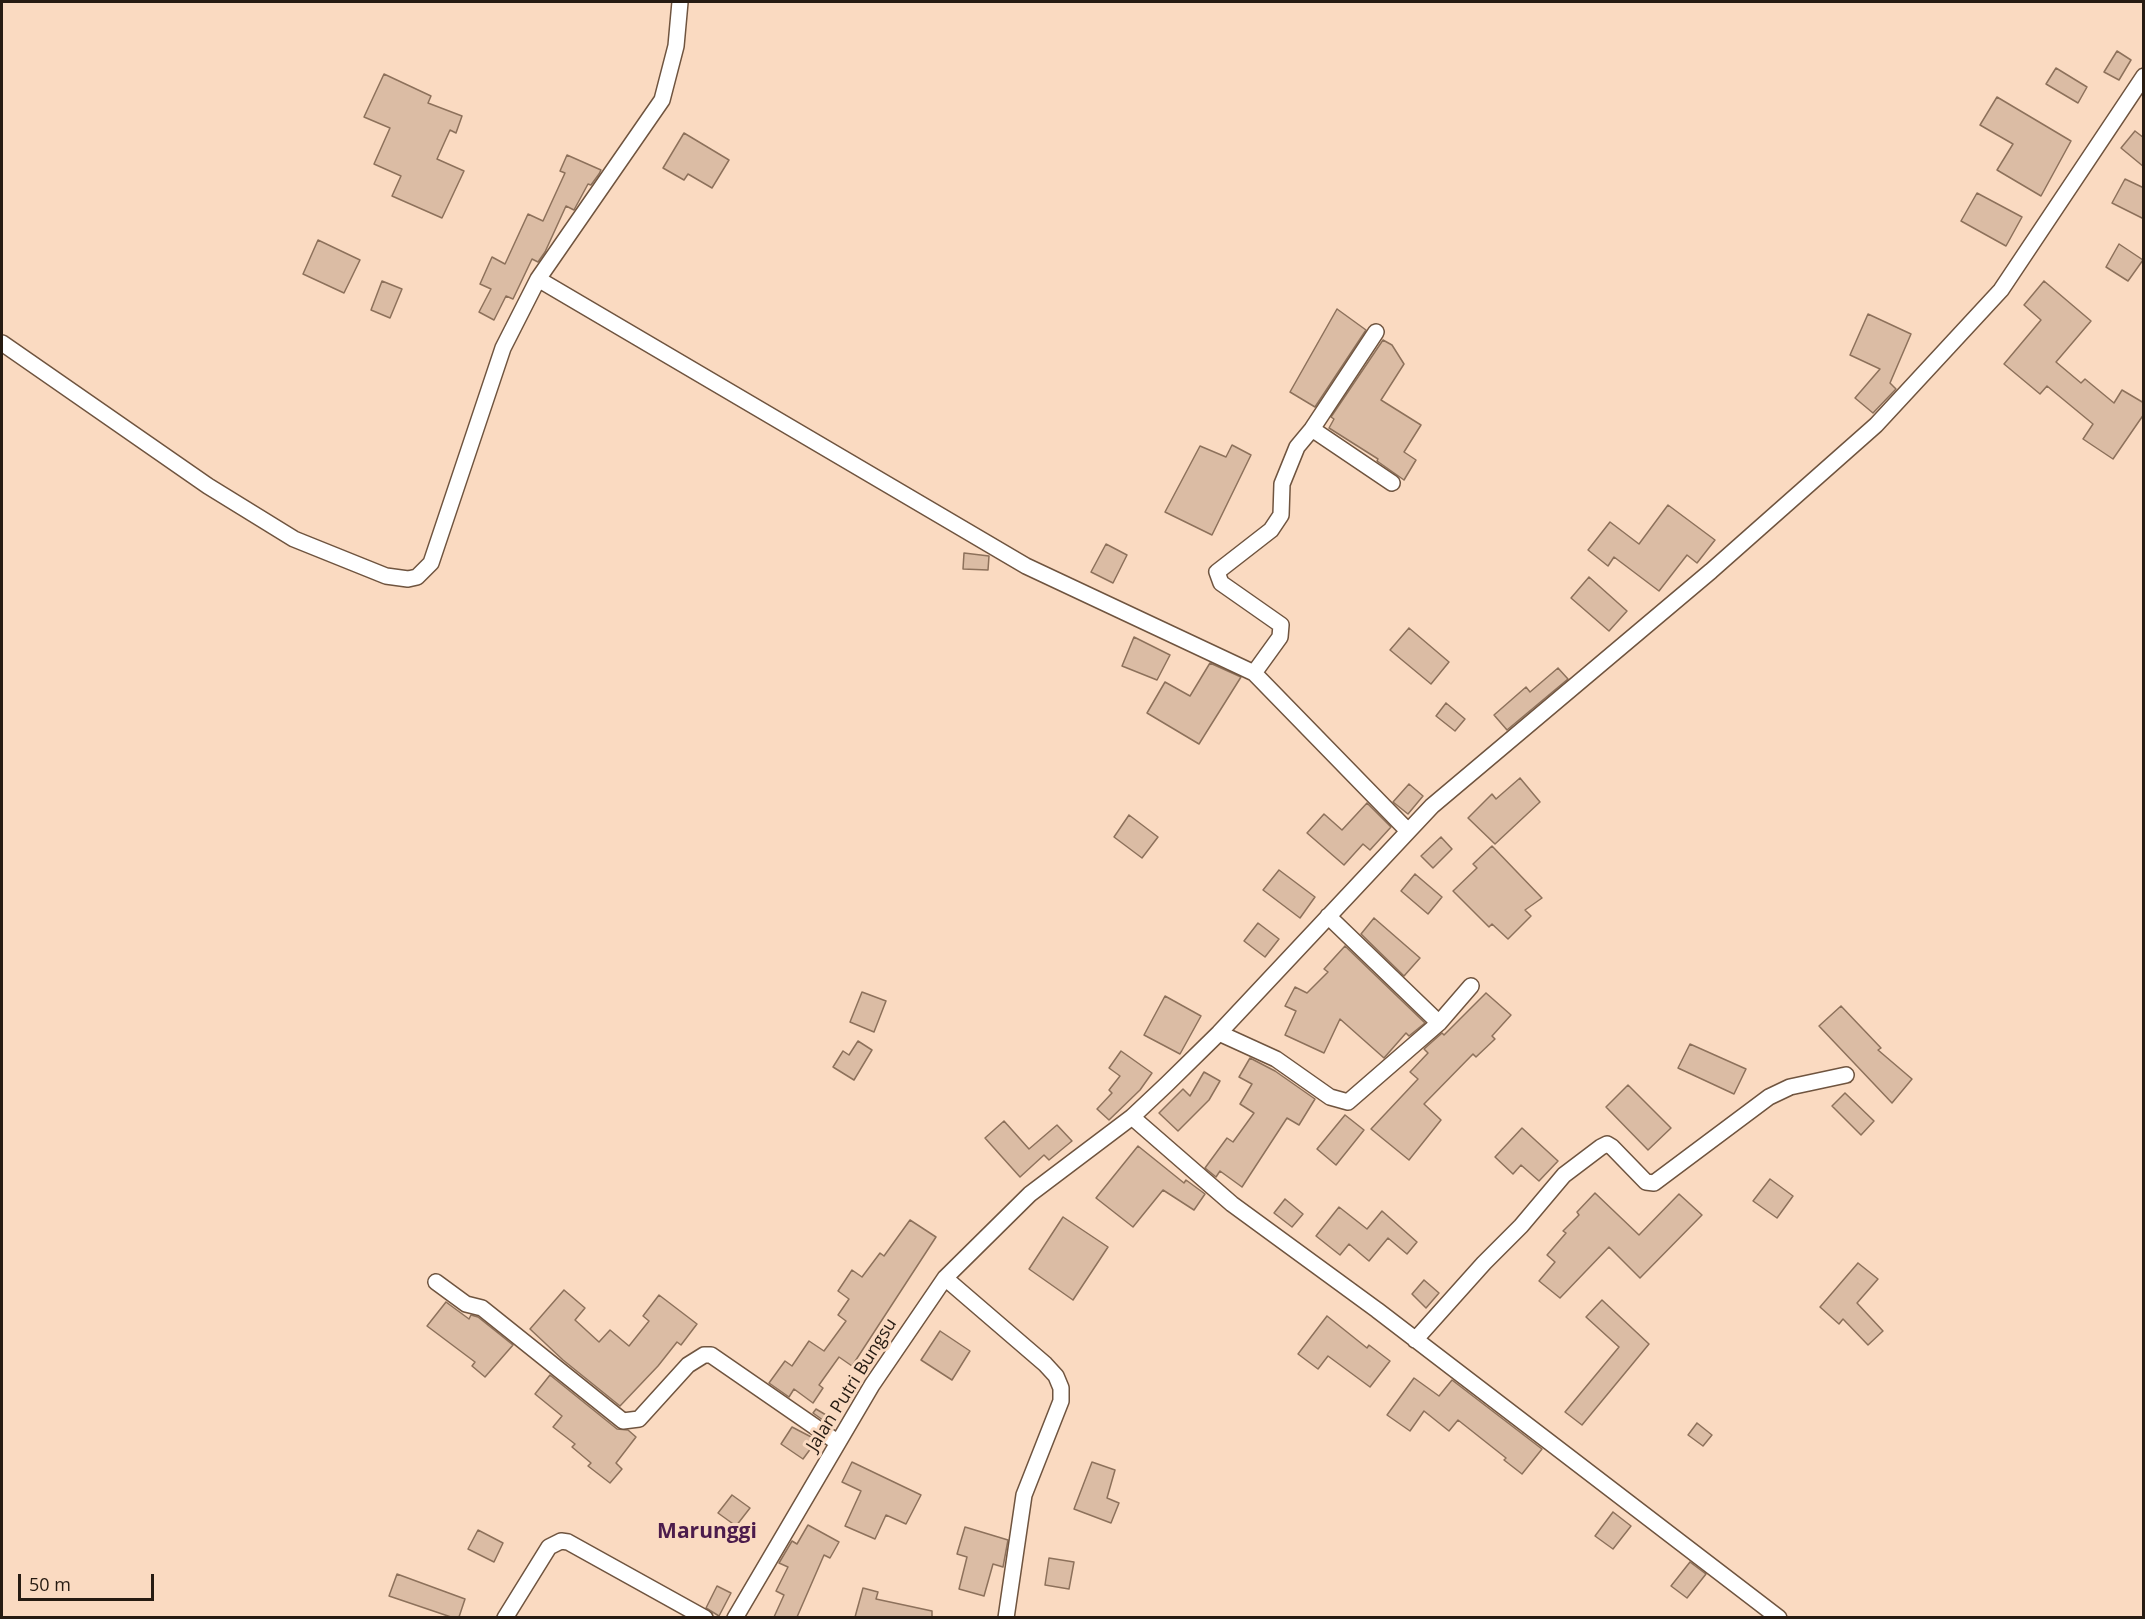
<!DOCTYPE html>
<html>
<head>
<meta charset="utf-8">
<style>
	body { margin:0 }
	#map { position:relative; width:2145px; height:1619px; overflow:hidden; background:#fadac1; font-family:"Open Sans",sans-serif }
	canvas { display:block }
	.frame { position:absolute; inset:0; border:3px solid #261b12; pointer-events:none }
	.scale { position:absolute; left:18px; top:1574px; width:136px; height:27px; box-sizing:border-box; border:3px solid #261b12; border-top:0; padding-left:8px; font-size:18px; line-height:21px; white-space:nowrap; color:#261b12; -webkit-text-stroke:4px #fadac1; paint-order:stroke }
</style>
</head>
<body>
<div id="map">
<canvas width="2145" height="1619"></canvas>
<div class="frame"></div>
<div class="scale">50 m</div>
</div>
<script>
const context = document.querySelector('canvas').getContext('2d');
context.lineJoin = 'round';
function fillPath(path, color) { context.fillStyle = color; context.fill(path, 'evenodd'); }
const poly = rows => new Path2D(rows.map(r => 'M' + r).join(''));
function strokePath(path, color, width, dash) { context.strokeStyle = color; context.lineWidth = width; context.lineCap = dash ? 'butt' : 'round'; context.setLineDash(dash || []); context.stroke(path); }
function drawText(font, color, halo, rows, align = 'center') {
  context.font = font + ' "Open Sans",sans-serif'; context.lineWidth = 6; context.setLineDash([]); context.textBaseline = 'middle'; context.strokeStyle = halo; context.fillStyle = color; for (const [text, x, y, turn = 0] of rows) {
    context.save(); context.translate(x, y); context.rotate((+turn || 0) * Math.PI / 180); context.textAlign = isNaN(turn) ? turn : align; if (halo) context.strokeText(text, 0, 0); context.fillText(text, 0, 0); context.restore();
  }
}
const building = poly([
	[2117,51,2131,60,2119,80,2104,72,2117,51],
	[2056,68,2087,87,2078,103,2046,84,2056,68],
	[384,74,431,96,428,103,462,116,456,133,450,130,437,159,464,171,442,218,392,196,401,176,374,164,390,128,364,117,384,74],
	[1997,97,2071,141,2041,196,1997,170,2013,144,1980,125,1997,97],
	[2135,131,2144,138,2144,167,2121,148,2135,131],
	[684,133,729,160,712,188,688,174,684,180,663,168,684,133],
	[567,155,601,170,599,174,591,185,588,184,574,210,566,206,545,252,538,262,532,259,513,299,506,296,494,320,479,312,491,289,480,284,492,257,505,264,528,214,543,221,565,173,560,171,567,155],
	[2125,179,2144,188,2144,219,2112,203,2125,179],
	[1977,193,2022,217,2006,246,1961,221,1977,193],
	[318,240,360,260,344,293,303,274,318,240],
	[2119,244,2143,260,2128,281,2106,267,2119,244],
	[382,281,402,289,390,318,371,310,382,281],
	[2044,281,2091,321,2056,362,2081,383,2085,379,2114,403,2122,390,2144,403,2144,414,2113,459,2083,439,2093,424,2047,386,2040,394,2004,364,2041,320,2024,305,2044,281],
	[1337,309,1366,330,1315,407,1290,392,1337,309],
	[1868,314,1911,334,1890,383,1896,389,1873,413,1855,398,1880,369,1850,355,1868,314],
	[1383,340,1392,345,1404,364,1381,400,1421,425,1404,452,1416,460,1404,480,1377,461,1378,459,1329,428,1334,419,1331,417,1383,340],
	[1232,445,1251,455,1212,535,1165,512,1200,446,1226,457,1232,445],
	[1668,505,1715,540,1697,563,1687,555,1659,591,1614,557,1608,566,1588,550,1610,522,1639,544,1668,505],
	[1106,544,1127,555,1113,583,1091,572,1106,544],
	[964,553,989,556,988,570,963,569,964,553],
	[1589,577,1627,611,1609,631,1571,598,1589,577],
	[1409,628,1449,662,1431,684,1390,650,1409,628],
	[1134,637,1170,655,1157,680,1122,666,1134,637],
	[1210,663,1241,677,1199,744,1147,713,1165,682,1190,696,1210,663],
	[1558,668,1568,679,1507,730,1494,715,1526,687,1530,692,1558,668],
	[1446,703,1465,719,1455,731,1436,716,1446,703],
	[1520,778,1540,802,1495,844,1468,818,1492,794,1496,799,1520,778],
	[1409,784,1423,796,1408,814,1393,802,1409,784],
	[1367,803,1391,827,1370,850,1363,844,1344,865,1307,833,1324,814,1342,830,1367,803],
	[1129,815,1158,837,1142,858,1114,837,1129,815],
	[1441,837,1452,849,1433,868,1421,856,1441,837],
	[1492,846,1542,898,1525,910,1531,916,1508,939,1492,924,1489,927,1453,891,1477,868,1473,864,1492,846],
	[1279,870,1315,897,1300,918,1263,890,1279,870],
	[1415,874,1442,897,1428,914,1401,891,1415,874],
	[1374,918,1420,958,1404,976,1361,934,1374,918],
	[1258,923,1279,939,1265,957,1244,941,1258,923],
	[1345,946,1425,1023,1409,1036,1406,1033,1384,1058,1340,1019,1324,1053,1285,1035,1296,1011,1285,1006,1295,987,1307,993,1328,972,1324,969,1345,946],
	[862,992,886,1001,874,1032,850,1022,862,992],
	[1486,993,1511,1015,1492,1036,1495,1039,1476,1057,1473,1054,1424,1104,1441,1120,1409,1160,1371,1129,1418,1079,1410,1072,1428,1053,1424,1049,1442,1033,1444,1035,1486,993],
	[1165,996,1201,1016,1180,1054,1144,1035,1165,996],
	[1841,1006,1881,1048,1878,1050,1912,1079,1892,1103,1819,1026,1841,1006],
	[858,1041,872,1050,854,1080,833,1067,843,1051,849,1055,858,1041],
	[1690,1044,1746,1069,1734,1094,1678,1068,1690,1044],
	[1121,1051,1152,1073,1140,1090,1109,1120,1097,1109,1112,1093,1109,1090,1120,1076,1109,1068,1121,1051],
	[1250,1058,1275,1071,1315,1099,1299,1125,1287,1118,1242,1187,1220,1171,1216,1177,1205,1168,1227,1138,1233,1142,1254,1113,1240,1104,1252,1084,1239,1077,1250,1058],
	[1204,1072,1220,1081,1209,1100,1178,1131,1159,1113,1183,1089,1190,1096,1204,1072],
	[1628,1085,1671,1128,1648,1150,1606,1107,1628,1085],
	[1845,1093,1874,1121,1861,1135,1832,1106,1845,1093],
	[1345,1115,1364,1130,1336,1165,1317,1149,1345,1115],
	[1004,1121,1029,1149,1057,1125,1072,1141,1049,1160,1044,1155,1020,1177,985,1138,1004,1121],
	[1522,1128,1558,1161,1539,1181,1521,1165,1513,1174,1495,1157,1522,1128],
	[1138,1146,1184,1183,1186,1180,1205,1194,1194,1210,1163,1190,1133,1227,1096,1198,1138,1146],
	[1770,1179,1793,1196,1777,1218,1753,1201,1770,1179],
	[1595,1193,1639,1235,1679,1194,1702,1215,1640,1278,1609,1247,1560,1298,1539,1281,1555,1262,1547,1255,1566,1233,1563,1231,1579,1215,1577,1212,1595,1193],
	[1285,1199,1303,1214,1292,1227,1274,1213,1285,1199],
	[1339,1207,1367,1229,1382,1211,1417,1242,1407,1254,1388,1238,1369,1261,1349,1244,1340,1255,1316,1236,1339,1207],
	[1063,1217,1108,1247,1073,1300,1029,1269,1063,1217],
	[910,1220,936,1237,852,1366,839,1357,819,1385,823,1388,813,1403,794,1389,789,1397,769,1383,785,1361,792,1366,809,1341,824,1351,846,1321,838,1315,849,1299,838,1291,852,1270,862,1277,880,1253,884,1256,910,1220],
	[1858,1263,1878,1279,1857,1303,1883,1331,1868,1345,1843,1319,1839,1324,1820,1307,1858,1263],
	[1424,1280,1439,1293,1426,1308,1412,1294,1424,1280],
	[564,1290,585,1308,575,1320,599,1342,610,1330,629,1346,649,1321,643,1316,659,1295,697,1324,681,1345,677,1342,658,1366,620,1406,563,1360,530,1329,564,1290],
	[1602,1300,1649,1344,1582,1425,1565,1412,1619,1347,1586,1317,1602,1300],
	[446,1302,469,1319,471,1315,478,1317,513,1345,485,1377,472,1366,475,1362,427,1326,446,1302],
	[1327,1316,1367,1348,1369,1345,1390,1361,1370,1387,1328,1356,1318,1369,1298,1354,1327,1316],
	[940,1331,970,1351,952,1380,921,1360,940,1331],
	[550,1375,617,1429,628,1430,636,1437,616,1463,622,1469,610,1483,588,1466,591,1463,572,1447,575,1444,553,1427,562,1416,535,1394,550,1375],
	[1414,1378,1439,1396,1452,1380,1542,1449,1522,1474,1504,1460,1506,1458,1458,1420,1449,1431,1424,1411,1410,1431,1387,1415,1414,1378],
	[816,1409,831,1418,827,1423,813,1413,816,1409],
	[1697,1423,1712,1435,1703,1446,1688,1435,1697,1423],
	[792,1427,817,1440,803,1459,781,1444,792,1427],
	[852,1462,921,1495,906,1524,886,1515,875,1539,845,1526,861,1491,842,1482,852,1462],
	[1092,1462,1115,1470,1107,1498,1119,1503,1111,1523,1074,1509,1092,1462],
	[732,1495,750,1508,736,1526,718,1513,732,1495],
	[1613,1512,1631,1526,1613,1549,1595,1536,1613,1512],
	[808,1525,839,1542,830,1558,824,1555,797,1617,774,1617,784,1595,776,1591,788,1567,779,1563,792,1541,797,1544,808,1525],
	[965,1527,1008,1540,1003,1567,993,1564,984,1596,959,1589,967,1557,957,1554,965,1527],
	[478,1530,503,1543,494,1562,468,1549,478,1530],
	[1049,1558,1074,1562,1069,1589,1045,1585,1049,1558],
	[1690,1562,1706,1574,1687,1598,1671,1586,1690,1562],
	[397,1574,465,1599,459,1617,451,1617,389,1596,397,1574],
	[717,1586,731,1593,719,1616,706,1608,717,1586],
	[863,1588,878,1592,876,1599,932,1611,932,1617,855,1617,863,1588]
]);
const minor = poly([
	[538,279,1026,566,1254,673,1408,831],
	[2,343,208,486,294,539,386,576,408,579,417,577,431,563,503,348,538,279,662,100,676,46,680,2],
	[1312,429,1392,483],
	[1254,673,1280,637,1281,625,1221,583,1217,572,1271,530,1281,515,1282,484,1297,447,1312,429,1376,332],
	[1328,916,1439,1023],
	[1219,1033,1276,1059,1330,1097,1348,1102,1439,1023,1471,986],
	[1132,1117,1232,1204,1377,1310,1779,1618],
	[945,1278,1045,1364,1056,1376,1061,1388,1061,1401,1024,1495,1006,1618],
	[436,1282,466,1304,482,1308,623,1421,639,1419,688,1365,704,1355,711,1355,837,1442],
	[1415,1340,1484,1263,1521,1226,1564,1175,1601,1147,1607,1144,1612,1147,1646,1182,1654,1183,1769,1097,1790,1087,1846,1075],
	[505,1618,549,1547,561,1541,568,1542,705,1618],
	[735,1618,872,1385,945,1278,1030,1194,1132,1117,1167,1084,1219,1033,1432,806,1711,571,1876,425,2001,290,2144,76]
]);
const streetNames = [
	["Jalan Putri Bungsu",852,1385,-58]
];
const quarterNames = [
	["Marunggi",707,1532]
];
fillPath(building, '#dbbca4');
strokePath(building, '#8d715b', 1.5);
strokePath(minor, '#6f543f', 18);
strokePath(minor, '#fff', 15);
drawText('18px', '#261b12', '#fadac1', streetNames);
drawText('bold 21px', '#4c1c4c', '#fadac1', quarterNames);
</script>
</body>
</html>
